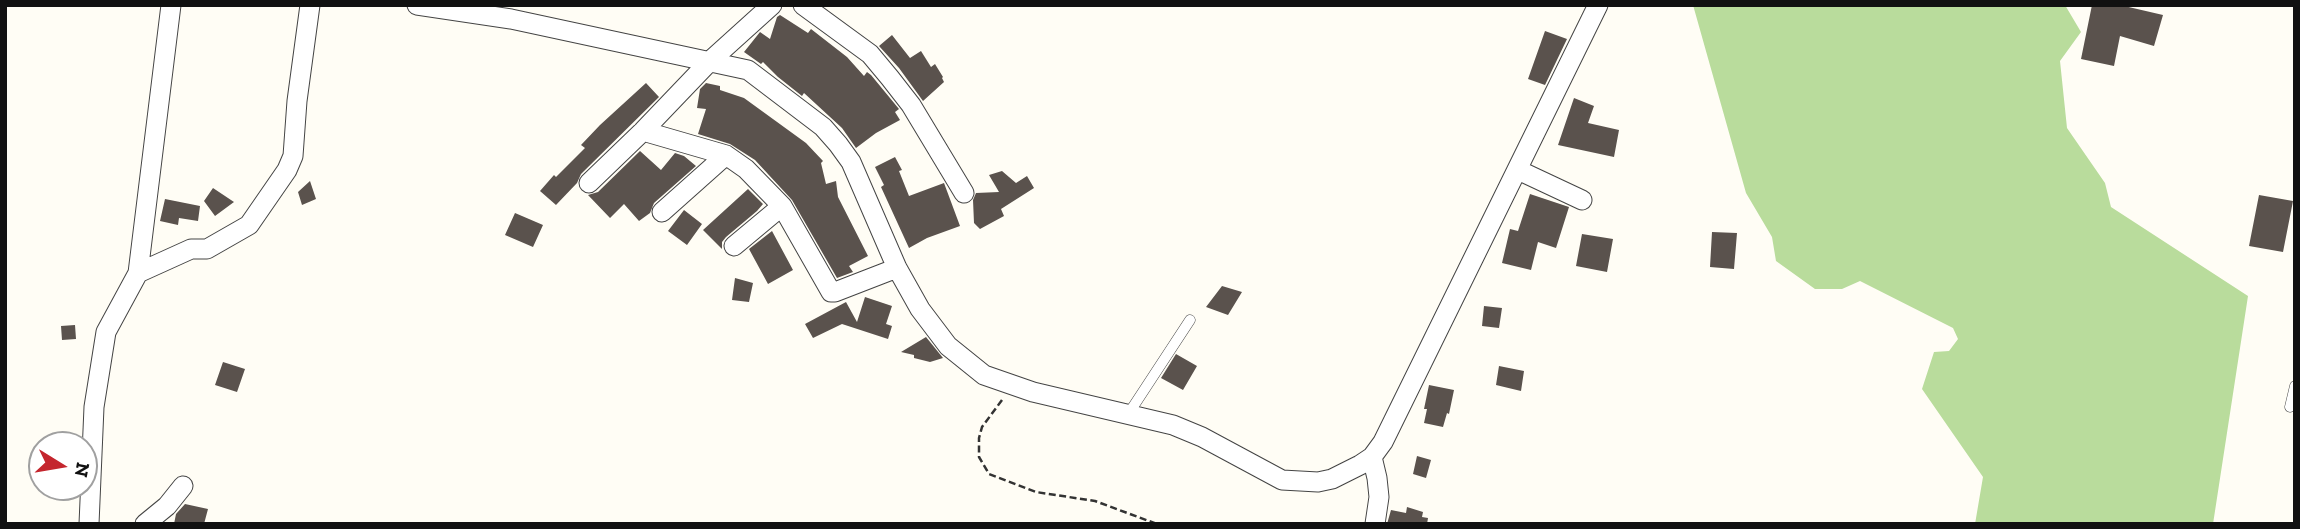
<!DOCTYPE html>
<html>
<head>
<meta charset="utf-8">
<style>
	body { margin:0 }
	#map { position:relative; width:2300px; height:529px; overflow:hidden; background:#fffdf5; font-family:"Zilla Slab",serif }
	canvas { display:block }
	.frame { position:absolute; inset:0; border:7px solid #111; pointer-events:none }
	.north { position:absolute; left:28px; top:431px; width:70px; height:70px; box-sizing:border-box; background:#fff; border:2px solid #a0a0a0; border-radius:50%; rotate:101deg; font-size:19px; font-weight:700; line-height:28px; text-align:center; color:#111 }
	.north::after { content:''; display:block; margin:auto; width:24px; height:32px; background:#c4262e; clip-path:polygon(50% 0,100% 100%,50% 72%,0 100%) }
</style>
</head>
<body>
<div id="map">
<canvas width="2300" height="529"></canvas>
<div class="frame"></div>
<div class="north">N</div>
</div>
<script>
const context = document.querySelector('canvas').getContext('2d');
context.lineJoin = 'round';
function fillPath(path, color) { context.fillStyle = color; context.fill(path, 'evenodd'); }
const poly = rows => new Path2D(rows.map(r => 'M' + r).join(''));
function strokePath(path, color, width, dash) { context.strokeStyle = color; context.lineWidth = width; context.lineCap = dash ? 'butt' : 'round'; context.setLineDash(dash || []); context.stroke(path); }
const forest = poly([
	[1693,5,2065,5,2081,32,2060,61,2067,128,2105,183,2111,207,2248,296,2213,524,1975,524,1983,477,1922,389,1934,352,1949,351,1958,339,1953,328,1860,281,1842,289,1815,289,1776,261,1772,237,1746,193]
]);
const building = poly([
	[2092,5,2120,5,2163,15,2154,46,2120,36,2114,66,2081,59],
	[780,15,808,33,811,29,847,57,864,76,867,72,871,75,899,109,895,112,900,120,876,133,856,148,842,128,804,93,802,96,778,77,763,62,761,64,744,52,760,32,770,39,777,17],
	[1545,31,1567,39,1545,85,1528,79],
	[892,35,910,58,921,51,931,67,935,64,943,77,942,78,944,82,923,101,899,68,879,46],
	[646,83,659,97,581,174,577,183,556,205,540,191,554,175,556,177,585,148,581,145,600,125],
	[706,83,720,86,720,90,744,98,806,143,823,161,821,163,826,184,836,181,838,197,868,256,849,266,853,272,837,278,792,200,755,160,730,144,698,134,706,109,697,108,700,89],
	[1574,98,1594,106,1588,123,1619,130,1614,157,1558,145],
	[640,151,661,170,675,153,684,156,696,166,654,203,650,213,639,221,624,204,610,218,588,195,598,192],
	[895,157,902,170,899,171,909,196,944,183,960,226,927,238,909,248,881,187,884,185,875,167],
	[1002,171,1016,183,1027,176,1034,188,1001,209,1004,216,980,229,974,223,973,200,976,193,999,192,989,175],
	[310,181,316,199,302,205,298,192],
	[213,188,234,202,215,216,204,201],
	[748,189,763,204,757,211,726,237,722,242,722,249,703,230],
	[1530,194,1569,207,1556,248,1538,242,1531,270,1502,263,1510,229,1518,231],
	[2259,195,2293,201,2283,252,2249,246],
	[165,199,200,206,198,221,179,218,178,225,160,221],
	[684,210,702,224,687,245,668,231],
	[515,213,543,225,533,247,505,235],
	[772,231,793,270,768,284,749,249],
	[1712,232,1737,233,1734,269,1710,267],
	[1582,234,1613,239,1607,272,1576,266],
	[735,278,753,283,749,302,732,300],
	[1222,286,1242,292,1228,315,1206,307],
	[865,297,892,306,886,324,892,326,888,339,842,324,813,338,805,324,846,302,857,322],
	[1484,306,1502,308,1499,328,1482,326],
	[75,325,76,339,62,340,61,326],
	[926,337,943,358,930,362,914,358,914,355,901,352],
	[1176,354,1197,366,1183,390,1161,378],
	[223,362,245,369,237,392,215,385],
	[1499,366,1524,371,1521,391,1496,385],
	[1429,385,1454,390,1449,414,1447,413,1443,427,1424,423,1427,409,1424,409],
	[1417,456,1431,460,1426,478,1413,474],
	[185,504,208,509,204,524,174,524,176,514],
	[1407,507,1423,512,1422,517,1428,518,1427,524,1387,524,1391,510,1406,513]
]);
const path = poly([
	[1002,400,982,427,979,438,979,457,989,474,1036,492,1095,501,1157,524]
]);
const lane = poly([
	[2290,407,2295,386],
	[1129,413,1190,320]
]);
const street = poly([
	[417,5,511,19,748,70,823,127,838,144,851,162,897,268,920,309,948,346,984,375,1033,392,1173,425,1202,437,1282,480,1318,482,1332,479,1360,465,1372,457,1383,442,1598,5],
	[803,5,870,54,890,78,911,105,964,193],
	[643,131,726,155,746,169,782,206,831,292,835,292,897,268],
	[1518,170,1582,200],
	[589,183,643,131,710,61,772,5],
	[662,212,726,155],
	[734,246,782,206],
	[138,273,191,249,207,249,249,225,287,170,293,156,297,101,310,5],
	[1372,457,1377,478,1379,497,1375,524],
	[89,524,94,407,106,332,138,273,171,5],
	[145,524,167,506,183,486]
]);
fillPath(forest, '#b9dc9c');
fillPath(building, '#5a524d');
strokePath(lane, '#444', 11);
strokePath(street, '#444', 21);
strokePath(path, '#333', 2.5, [7, 3.5]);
strokePath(lane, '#fff', 10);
strokePath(street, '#fff', 19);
</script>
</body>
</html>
